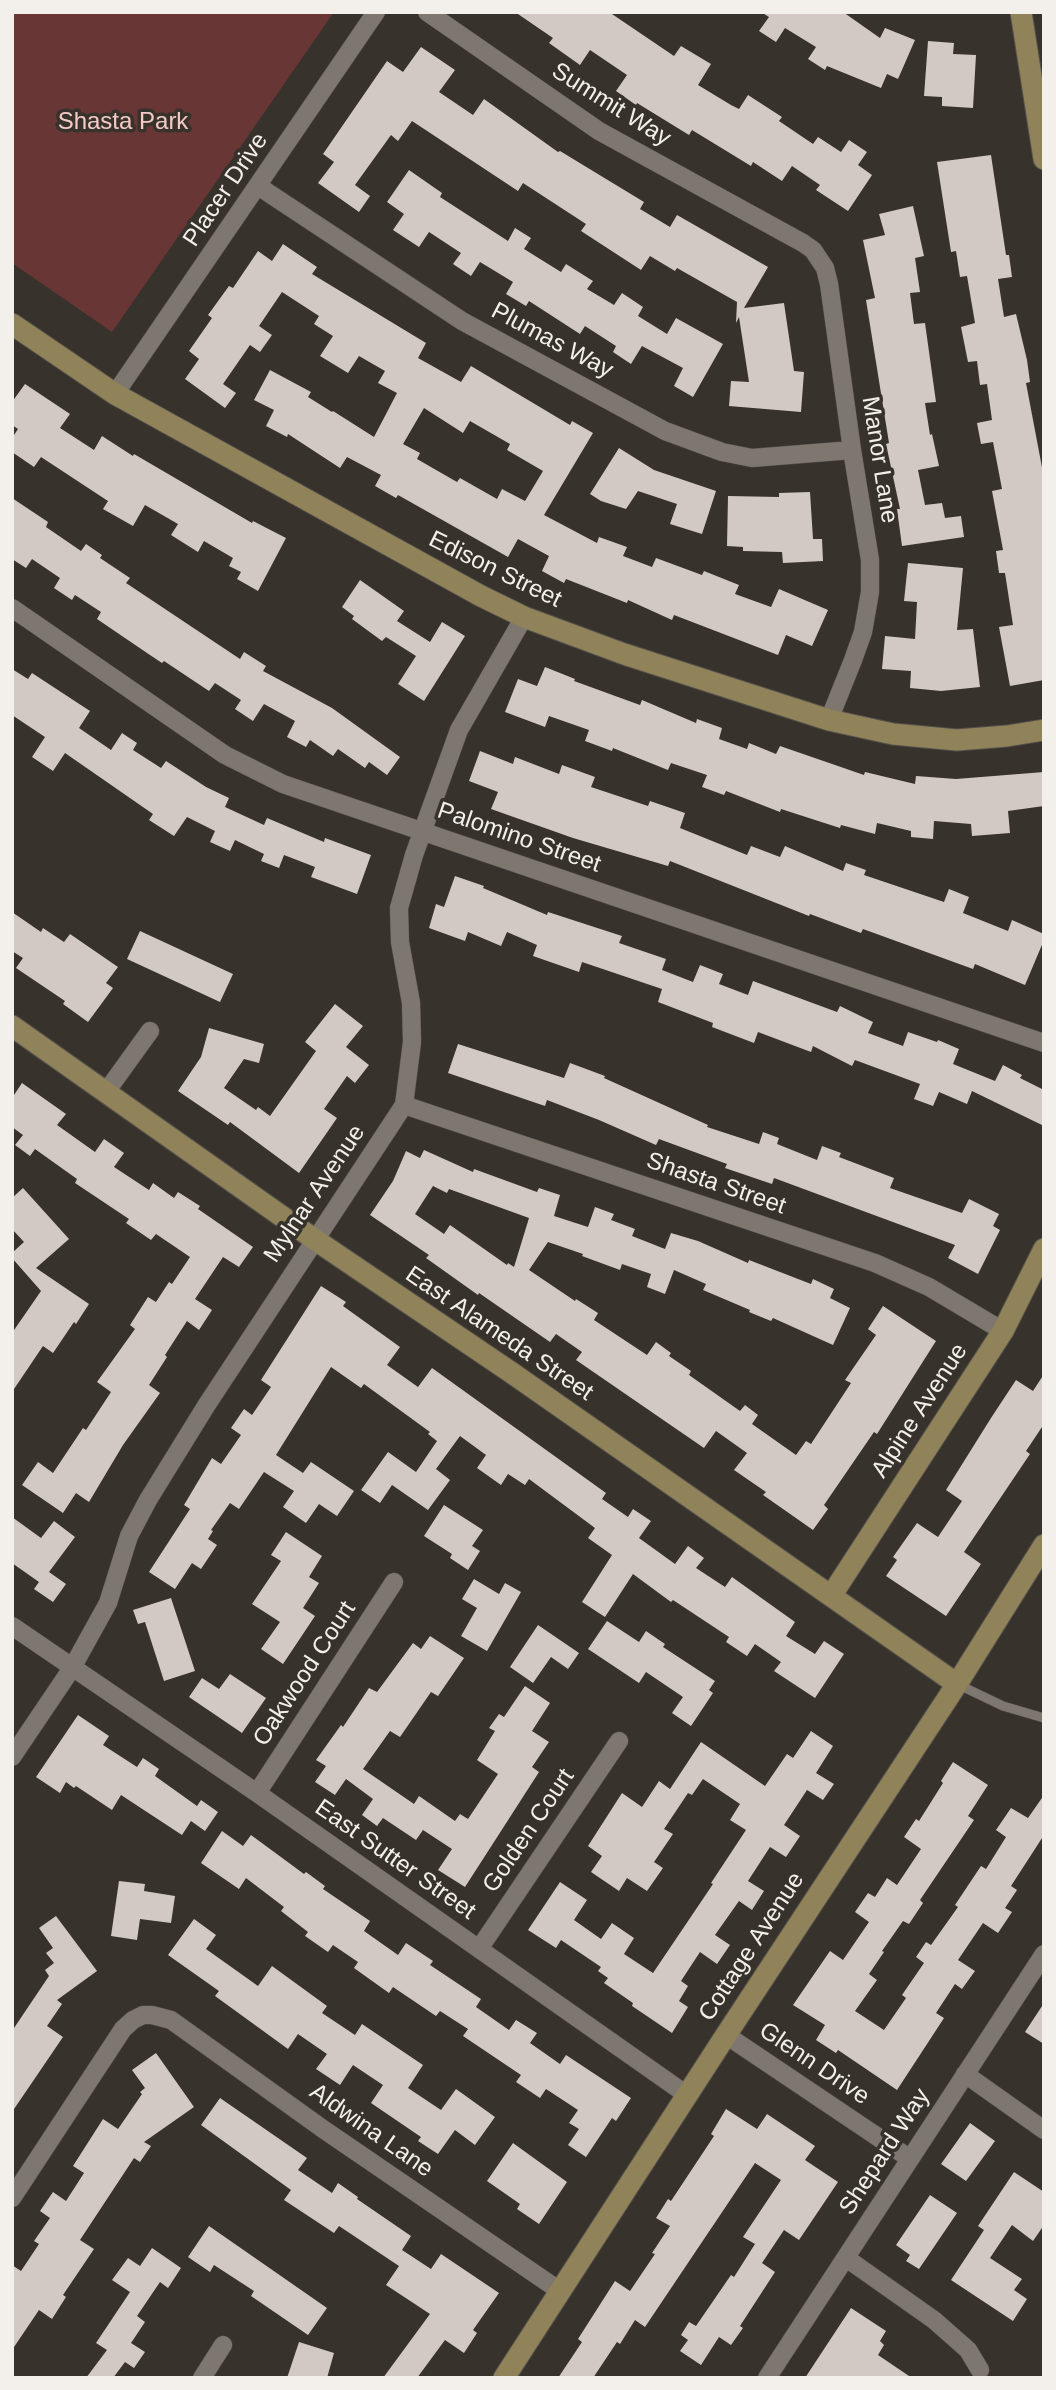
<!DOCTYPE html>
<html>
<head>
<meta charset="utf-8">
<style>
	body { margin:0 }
	#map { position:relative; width:1056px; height:2390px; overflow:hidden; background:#37322c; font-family:Helvetica,sans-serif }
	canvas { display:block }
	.frame { position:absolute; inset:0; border:14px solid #f3efeb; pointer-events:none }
</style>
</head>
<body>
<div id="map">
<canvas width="1056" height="2390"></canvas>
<div class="frame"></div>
</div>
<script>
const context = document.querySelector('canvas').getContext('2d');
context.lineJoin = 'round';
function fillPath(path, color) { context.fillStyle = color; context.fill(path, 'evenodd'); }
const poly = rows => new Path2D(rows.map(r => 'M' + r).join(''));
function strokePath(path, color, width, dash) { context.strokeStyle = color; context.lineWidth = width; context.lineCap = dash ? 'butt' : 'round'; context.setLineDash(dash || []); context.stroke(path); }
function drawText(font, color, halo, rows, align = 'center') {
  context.font = font + ' Helvetica,sans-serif'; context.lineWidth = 7; context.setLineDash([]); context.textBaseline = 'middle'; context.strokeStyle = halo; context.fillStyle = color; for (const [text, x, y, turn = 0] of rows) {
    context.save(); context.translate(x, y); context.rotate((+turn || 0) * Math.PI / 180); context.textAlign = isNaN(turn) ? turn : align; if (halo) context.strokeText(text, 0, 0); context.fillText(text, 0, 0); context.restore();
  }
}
const green = poly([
	[12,12,334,12,112,332,12,263]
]);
const building = poly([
	[515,12,609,12,674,56,681,46,711,64,698,85,731,105,739,109,748,95,782,117,779,121,813,144,818,137,841,152,849,140,867,152,858,165,872,175,848,211,816,190,820,185,792,166,782,181,753,162,751,166,692,130,689,135,637,103,636,105,616,91,627,75,590,50,580,65,549,43,553,38],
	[761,12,843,12,880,38,885,28,915,40,898,79,887,74,881,88,827,66,825,70,808,59,816,47,785,28,776,42,759,31,769,17],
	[928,41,954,43,953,54,976,55,973,108,942,106,942,97,924,96],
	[421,47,455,70,439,92,473,115,484,99,558,152,560,151,644,202,640,209,670,227,677,215,768,267,744,308,784,303,794,371,804,372,801,412,729,406,731,381,749,382,739,317,736,323,737,302,677,268,675,271,650,256,641,270,581,231,586,224,523,183,518,191,412,121,398,141,391,135,355,185,370,196,359,212,318,183,334,162,323,154,387,61,403,72],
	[991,155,1006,255,1009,255,1012,277,998,279,1004,317,1016,314,1027,360,1030,382,1026,383,1044,478,1044,680,1010,686,999,627,1013,625,1005,573,999,573,996,551,1003,550,992,491,1002,489,993,442,981,444,977,423,992,420,987,384,980,385,977,361,968,362,961,327,975,323,967,276,960,277,956,251,951,252,937,162],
	[409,170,442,193,440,197,508,241,515,228,531,238,524,249,561,272,566,264,593,281,587,289,614,305,622,293,643,307,638,316,667,334,676,318,723,344,693,397,674,386,683,368,642,346,631,364,613,352,616,346,585,326,580,334,529,301,526,306,506,294,513,282,480,262,471,276,453,264,461,253,429,232,419,247,393,230,404,214,387,202],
	[913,206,924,256,915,258,920,292,910,293,914,324,925,323,936,402,925,403,930,435,932,434,939,466,918,470,925,505,942,503,945,518,961,516,964,537,902,546,897,509,900,509,886,444,889,443,866,300,875,298,863,240,885,235,879,214],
	[283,244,317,267,312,274,426,343,418,358,461,382,471,366,570,425,572,421,593,433,544,515,597,543,599,537,627,547,623,556,652,567,656,558,702,575,704,571,739,585,735,594,771,607,779,589,828,610,812,646,786,635,778,655,674,615,672,620,628,600,627,603,566,579,564,583,542,571,549,556,518,539,508,557,398,495,396,498,375,486,381,475,347,457,340,468,288,434,287,437,266,426,274,410,254,400,270,370,311,392,308,397,332,412,333,411,374,437,397,393,378,383,385,371,359,356,348,373,320,356,333,336,314,324,319,316,282,292,259,326,272,335,260,352,250,345,223,384,236,393,225,408,185,379,199,359,189,351,212,318,208,315,229,286,233,288,258,251,272,261],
	[424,408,463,433,470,421,510,444,507,450,543,471,525,501,502,489,497,499,460,478,457,482,417,459,420,453,403,444],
	[25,384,70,414,60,428,94,450,102,436,133,456,134,454,252,523,253,521,286,538,258,591,237,579,241,572,229,566,233,558,204,541,198,552,171,535,178,524,145,505,133,526,103,509,108,501,41,457,34,467,12,452,12,438,18,429,12,425,12,402],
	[619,448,654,470,716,491,702,534,670,524,677,504,638,491,626,509,601,501,590,494],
	[810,492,813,539,822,539,823,561,783,563,782,552,743,551,743,547,727,546,728,496,779,497,779,493],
	[12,498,48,522,46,527,81,551,86,544,102,555,100,558,130,578,126,583,240,659,244,652,266,666,263,671,332,708,400,757,387,775,369,762,365,768,338,749,333,756,310,740,306,747,287,737,295,721,264,704,253,721,235,709,241,700,215,683,209,691,164,661,162,663,147,653,97,619,101,612,75,595,72,600,54,588,60,578,32,559,26,568,12,559],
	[908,563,963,568,957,630,973,629,980,687,941,691,910,688,911,671,882,669,885,636,915,639,917,602,904,601],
	[360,580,404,611,397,621,430,642,442,622,465,636,424,701,398,684,416,656,386,637,382,641,352,619,354,616,342,607],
	[545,667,575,679,574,681,640,705,642,700,696,723,697,719,722,728,719,739,747,749,749,743,776,754,780,746,864,775,865,772,915,784,916,776,956,779,1044,772,1044,806,1008,811,1010,833,972,836,971,824,934,821,933,839,911,837,911,831,877,823,875,834,841,825,840,828,781,809,780,812,726,791,724,795,702,787,707,775,671,763,668,770,613,748,612,751,585,741,589,730,549,716,545,727,505,712,518,679,537,686],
	[12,669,28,679,32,673,90,711,79,728,111,750,122,733,137,743,133,750,161,768,166,761,206,787,229,798,225,807,264,825,267,818,324,842,325,838,371,855,357,894,311,877,315,867,284,855,279,868,261,861,264,854,235,840,230,851,210,842,215,831,187,817,174,836,149,820,153,814,65,753,53,771,32,757,45,737,12,715],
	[480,751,513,764,515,757,559,774,562,765,595,777,591,787,648,806,650,801,685,813,680,828,747,855,751,846,780,857,785,846,843,871,846,863,866,870,864,875,944,902,949,889,969,897,963,913,1008,931,1012,920,1044,934,1044,940,1025,985,975,964,973,969,863,929,861,933,810,914,809,916,670,861,668,866,573,838,491,809,498,792,469,781],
	[455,876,484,886,483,888,547,915,548,912,622,936,619,943,666,959,662,970,693,982,700,965,723,974,719,984,748,995,753,981,837,1012,840,1006,873,1022,868,1033,903,1046,908,1032,937,1042,938,1040,959,1049,953,1064,995,1081,1003,1065,1022,1075,1020,1078,1044,1090,1044,1126,972,1091,967,1104,939,1092,933,1106,914,1099,920,1084,855,1060,852,1066,813,1046,811,1052,758,1032,754,1043,712,1027,713,1023,658,1002,662,989,582,962,579,972,533,956,537,945,507,932,501,946,468,932,465,941,429,928,436,904,444,907],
	[12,912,41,932,43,928,64,942,70,934,118,967,106,983,113,988,88,1022,63,1004,65,1001,16,968,23,958,12,951],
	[140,931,233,974,220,1002,127,959],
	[335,1004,363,1026,346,1047,369,1065,355,1083,347,1076,324,1109,337,1118,299,1173,230,1122,228,1125,178,1091,201,1057,209,1028,264,1044,259,1063,244,1059,224,1088,256,1110,258,1107,270,1116,316,1051,305,1042],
	[458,1044,564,1078,570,1063,605,1076,604,1078,708,1125,707,1127,759,1144,763,1132,779,1138,777,1144,817,1160,822,1146,841,1153,839,1157,894,1178,890,1188,962,1213,969,1199,999,1214,993,1226,1000,1230,978,1274,948,1258,955,1245,774,1178,772,1184,725,1168,727,1164,659,1139,656,1145,599,1120,547,1100,545,1106,448,1073],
	[22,1083,66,1114,57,1125,95,1152,104,1139,124,1153,114,1167,149,1190,153,1183,174,1198,178,1192,200,1206,198,1209,253,1247,239,1267,223,1257,195,1299,212,1310,199,1330,187,1321,165,1355,167,1357,149,1385,160,1393,123,1445,89,1502,76,1493,63,1513,22,1485,38,1462,53,1473,83,1428,86,1430,111,1392,97,1382,135,1329,130,1325,148,1297,156,1302,169,1282,172,1284,190,1257,156,1234,151,1240,126,1223,129,1219,75,1183,77,1179,35,1149,30,1156,15,1145,23,1135,12,1127,12,1098],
	[424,1150,473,1172,474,1169,537,1192,539,1188,560,1195,554,1216,588,1227,595,1207,614,1214,611,1220,635,1229,632,1236,665,1249,671,1233,698,1241,748,1263,749,1260,811,1284,813,1279,834,1289,830,1298,850,1308,833,1345,773,1318,771,1321,749,1312,750,1310,703,1290,706,1284,674,1270,665,1294,647,1287,651,1274,622,1264,620,1270,582,1256,583,1254,548,1242,529,1270,575,1301,576,1299,598,1313,594,1320,647,1355,656,1342,671,1353,669,1356,691,1371,689,1375,740,1411,745,1405,758,1415,752,1424,796,1455,806,1441,811,1444,851,1383,845,1380,876,1335,868,1329,883,1306,936,1341,877,1434,874,1432,824,1505,828,1509,813,1530,763,1495,766,1492,734,1470,747,1453,716,1431,704,1448,576,1360,582,1352,556,1334,550,1342,479,1293,478,1295,426,1258,429,1255,370,1215,393,1181,406,1151,420,1158],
	[433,1186,447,1193,449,1189,529,1218,514,1267,508,1263,507,1265,450,1225,444,1234,415,1214],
	[23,1188,69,1239,36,1268,89,1304,76,1324,74,1322,53,1353,43,1346,12,1392,12,1333,41,1291,12,1258,12,1253,24,1242,12,1229,12,1198],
	[321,1286,346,1302,343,1306,400,1347,387,1365,418,1387,432,1368,606,1493,602,1499,628,1517,633,1509,651,1521,639,1538,675,1564,688,1546,704,1558,696,1568,725,1587,732,1577,795,1622,786,1636,815,1654,824,1641,844,1654,815,1698,774,1671,781,1662,755,1644,747,1656,726,1642,729,1637,673,1600,671,1602,633,1574,605,1617,582,1602,612,1555,588,1538,595,1528,529,1479,525,1485,508,1474,501,1485,477,1468,486,1455,460,1436,436,1469,450,1480,428,1510,392,1485,380,1503,361,1490,388,1452,416,1472,437,1441,428,1434,430,1432,364,1384,361,1388,331,1367,276,1455,303,1473,311,1462,354,1491,337,1516,319,1504,306,1523,283,1507,294,1491,264,1472,239,1509,230,1503,211,1530,213,1531,208,1539,217,1545,201,1569,192,1563,175,1589,149,1572,190,1509,184,1505,212,1458,221,1464,241,1435,231,1428,244,1409,252,1415,271,1387,261,1380],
	[1044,1374,1044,1424,1026,1451,1030,1454,964,1552,981,1564,946,1616,886,1576,897,1560,893,1557,917,1523,938,1537,962,1501,946,1490,991,1418,1016,1380,1033,1391],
	[444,1505,483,1530,472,1546,480,1551,468,1570,450,1558,452,1554,424,1536],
	[12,1517,41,1538,54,1521,75,1537,49,1572,66,1584,53,1602,34,1589,39,1582,12,1563],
	[286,1532,322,1556,309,1577,319,1583,303,1608,315,1616,283,1664,261,1649,280,1622,252,1604,281,1561,271,1555],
	[474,1579,499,1594,505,1583,521,1592,487,1651,461,1636,477,1608,462,1599],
	[171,1598,195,1671,164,1681,145,1622,138,1624,133,1610],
	[607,1621,639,1642,646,1631,665,1644,663,1647,715,1681,709,1690,713,1693,691,1726,672,1713,683,1697,646,1672,639,1683,588,1649],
	[538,1625,579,1653,568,1669,551,1657,533,1683,510,1667],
	[430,1636,464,1658,438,1696,431,1692,400,1737,390,1731,363,1769,414,1804,419,1796,455,1821,460,1814,468,1819,498,1774,477,1760,495,1731,489,1728,499,1714,504,1717,525,1686,550,1703,532,1731,549,1742,532,1767,539,1772,465,1887,438,1870,452,1849,423,1830,416,1840,383,1818,377,1826,362,1815,373,1799,346,1779,335,1795,315,1782,326,1766,316,1760,341,1725,343,1727,369,1688,377,1692,413,1643,421,1649],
	[230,1674,266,1698,242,1733,189,1697,202,1678,219,1689],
	[78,1715,109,1736,103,1745,137,1767,143,1758,159,1769,155,1776,197,1806,201,1800,218,1812,205,1831,191,1821,182,1835,121,1795,112,1810,76,1786,74,1788,66,1782,60,1793,36,1777],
	[811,1731,833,1746,816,1773,834,1784,823,1800,807,1790,784,1825,800,1836,786,1857,770,1847,748,1881,764,1891,752,1910,739,1901,715,1935,730,1945,717,1964,700,1952,681,1981,688,1986,679,2001,688,2007,672,2033,632,2006,633,2003,604,1983,608,1978,598,1971,601,1967,561,1940,556,1948,528,1930,560,1882,587,1900,574,1920,601,1939,612,1923,634,1938,624,1954,653,1973,713,1884,711,1883,746,1830,730,1820,740,1804,703,1779,692,1795,688,1793,664,1829,673,1834,654,1862,663,1868,647,1891,627,1878,619,1891,591,1872,602,1856,588,1846,622,1793,642,1807,659,1781,670,1789,701,1742,765,1786,787,1754,793,1758],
	[953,1762,988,1785,968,1816,974,1820,920,1900,923,1903,909,1924,903,1921,882,1951,884,1952,869,1974,877,1980,855,2011,884,2030,906,1998,902,1995,924,1963,916,1957,926,1942,931,1945,958,1907,955,1905,981,1866,986,1869,1006,1837,996,1830,1011,1808,1028,1818,1044,1795,1044,1835,1011,1886,1017,1890,1005,1908,1012,1912,998,1933,983,1923,958,1960,975,1971,962,1989,955,1984,936,2013,944,2018,897,2090,838,2050,836,2053,816,2040,825,2025,793,2005,830,1951,843,1960,869,1922,855,1912,868,1893,875,1897,887,1878,897,1885,921,1849,904,1837,916,1819,919,1821,943,1783,941,1781],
	[222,1831,243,1846,251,1835,304,1874,306,1872,325,1886,323,1889,370,1921,364,1931,398,1955,406,1943,433,1961,430,1965,481,1999,476,2007,509,2030,516,2020,537,2033,530,2043,560,2064,566,2055,631,2098,616,2121,612,2118,586,2157,568,2145,579,2129,569,2123,578,2110,546,2089,540,2098,516,2082,521,2075,463,2036,468,2029,440,2011,436,2016,393,1987,389,1993,354,1968,358,1962,333,1945,328,1952,305,1936,308,1932,281,1911,284,1907,246,1878,239,1889,201,1863],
	[119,1881,145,1884,144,1891,175,1896,171,1923,140,1919,137,1940,111,1936],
	[56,1916,97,1971,57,2000,62,2004,47,2026,63,2037,12,2112,12,2031,49,1976,45,1970,54,1963,46,1953,53,1948,39,1928],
	[194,1919,216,1935,206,1949,258,1986,272,1966,327,2006,322,2013,355,2035,362,2024,423,2065,408,2088,441,2110,456,2089,495,2117,475,2145,455,2130,438,2154,418,2141,421,2137,371,2103,383,2085,353,2065,340,2085,316,2069,327,2054,298,2034,288,2049,215,1996,219,1991,168,1955],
	[1044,2003,1044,2044,1025,2032],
	[156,2053,194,2107,144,2142,151,2146,140,2162,134,2158,80,2240,94,2249,63,2295,66,2297,52,2319,39,2310,12,2350,12,2265,21,2271,39,2244,34,2241,50,2218,40,2211,53,2192,66,2201,84,2173,73,2166,103,2119,118,2129,142,2094,140,2092,145,2088,132,2070],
	[220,2098,307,2158,298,2170,332,2193,338,2183,358,2197,357,2199,411,2236,402,2250,431,2269,441,2254,499,2293,473,2330,477,2333,464,2353,445,2340,417,2378,383,2378,430,2314,386,2285,399,2266,339,2226,334,2233,284,2200,291,2190,201,2125],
	[726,2109,757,2129,767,2114,815,2146,805,2160,838,2182,799,2240,784,2230,762,2263,775,2272,740,2326,743,2328,731,2345,719,2337,701,2365,680,2351,688,2340,681,2335,689,2322,696,2326,731,2275,734,2277,755,2244,743,2237,781,2180,755,2163,645,2327,635,2320,620,2344,617,2342,593,2378,558,2378,582,2342,578,2339,615,2281,630,2291,655,2254,652,2253,670,2226,656,2218,668,2199,671,2201,714,2136,711,2134],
	[970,2123,995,2141,966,2181,941,2164],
	[513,2143,567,2182,539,2224,517,2209,520,2204,487,2181],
	[1014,2172,1044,2192,1044,2225,1033,2241,1012,2225,990,2258,1022,2279,1014,2290,1027,2299,1013,2321,951,2280,984,2230,978,2226],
	[930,2195,957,2213,919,2269,906,2261,910,2255,896,2245],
	[209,2226,327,2308,308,2335,251,2296,254,2291,214,2265,210,2272,188,2257],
	[152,2248,181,2268,168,2288,160,2282,137,2316,145,2322,131,2343,145,2352,134,2368,125,2362,113,2378,86,2378,107,2350,96,2343,130,2292,112,2280,128,2258,140,2266],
	[851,2308,886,2331,880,2341,884,2345,878,2355,912,2378,805,2378],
	[299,2342,334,2353,327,2378,287,2378]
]);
const lane = poly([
	[957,1684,1003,1706,1044,1718]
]);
const street = poly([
	[427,12,599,131,803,243,813,250,825,268,829,284,852,450,870,560,870,592,863,632,853,660,829,720],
	[258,186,462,321,665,431,722,452,752,458,852,450],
	[115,394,376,12],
	[12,608,225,755,283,784,1044,1043],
	[106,1092,150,1031],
	[404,1105,875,1263,929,1287,1003,1331],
	[12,1626,257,1793,687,2095],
	[12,1757,72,1668,108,1603,129,1536,148,1500,206,1406,404,1105,412,1042,411,1003,400,942,399,908,414,855,459,730,524,617],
	[257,1793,394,1582],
	[479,1949,619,1741],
	[726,2035,909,2158],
	[965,2074,1044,2130],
	[12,2198,123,2029,133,2020,143,2015,152,2015,171,2020,323,2129,560,2291],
	[846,2258,934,2320,968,2350,980,2370],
	[202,2378,223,2345],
	[767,2378,1044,1954]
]);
const secondary = poly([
	[1021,12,1044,159],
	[12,324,115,394,481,596,524,617,624,654,829,720,893,734,957,740,1007,736,1044,730],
	[12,1026,314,1239,512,1373,957,1684],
	[831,1596,1003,1331,1044,1249],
	[504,2378,726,2035,957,1684,1044,1545]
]);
const streetNames = [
	["Summit Way",611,105,32],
	["Placer Drive",226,190,-56],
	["Plumas Way",552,341,28],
	["Manor Lane",879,460,81],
	["Edison Street",495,570,26],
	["Palomino Street",519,838,19],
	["Shasta Street",716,1184,19],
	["Mylnar Avenue",315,1194,-56],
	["East Alameda Street",499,1334,34],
	["Alpine Avenue",920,1411,-57],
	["Oakwood Court",305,1674,-57],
	["Golden Court",529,1831,-56],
	["East Sutter Street",395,1860,35],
	["Cottage Avenue",752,1947,-57],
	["Glenn Drive",814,2064,34],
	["Aldwina Lane",371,2131,35],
	["Shepard Way",885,2152,-57]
];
const parkNames = [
	["Shasta Park",123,122]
];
fillPath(green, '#683735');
fillPath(building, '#d3c9c4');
strokePath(lane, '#56514c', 10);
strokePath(street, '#56514c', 19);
strokePath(secondary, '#56514c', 23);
strokePath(lane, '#7d7770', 9);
strokePath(street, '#7d7770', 18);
strokePath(secondary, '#908359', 21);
drawText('24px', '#f3efeb', '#37322c', streetNames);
drawText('24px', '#f4c9c6', '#37322c', parkNames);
</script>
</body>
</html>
